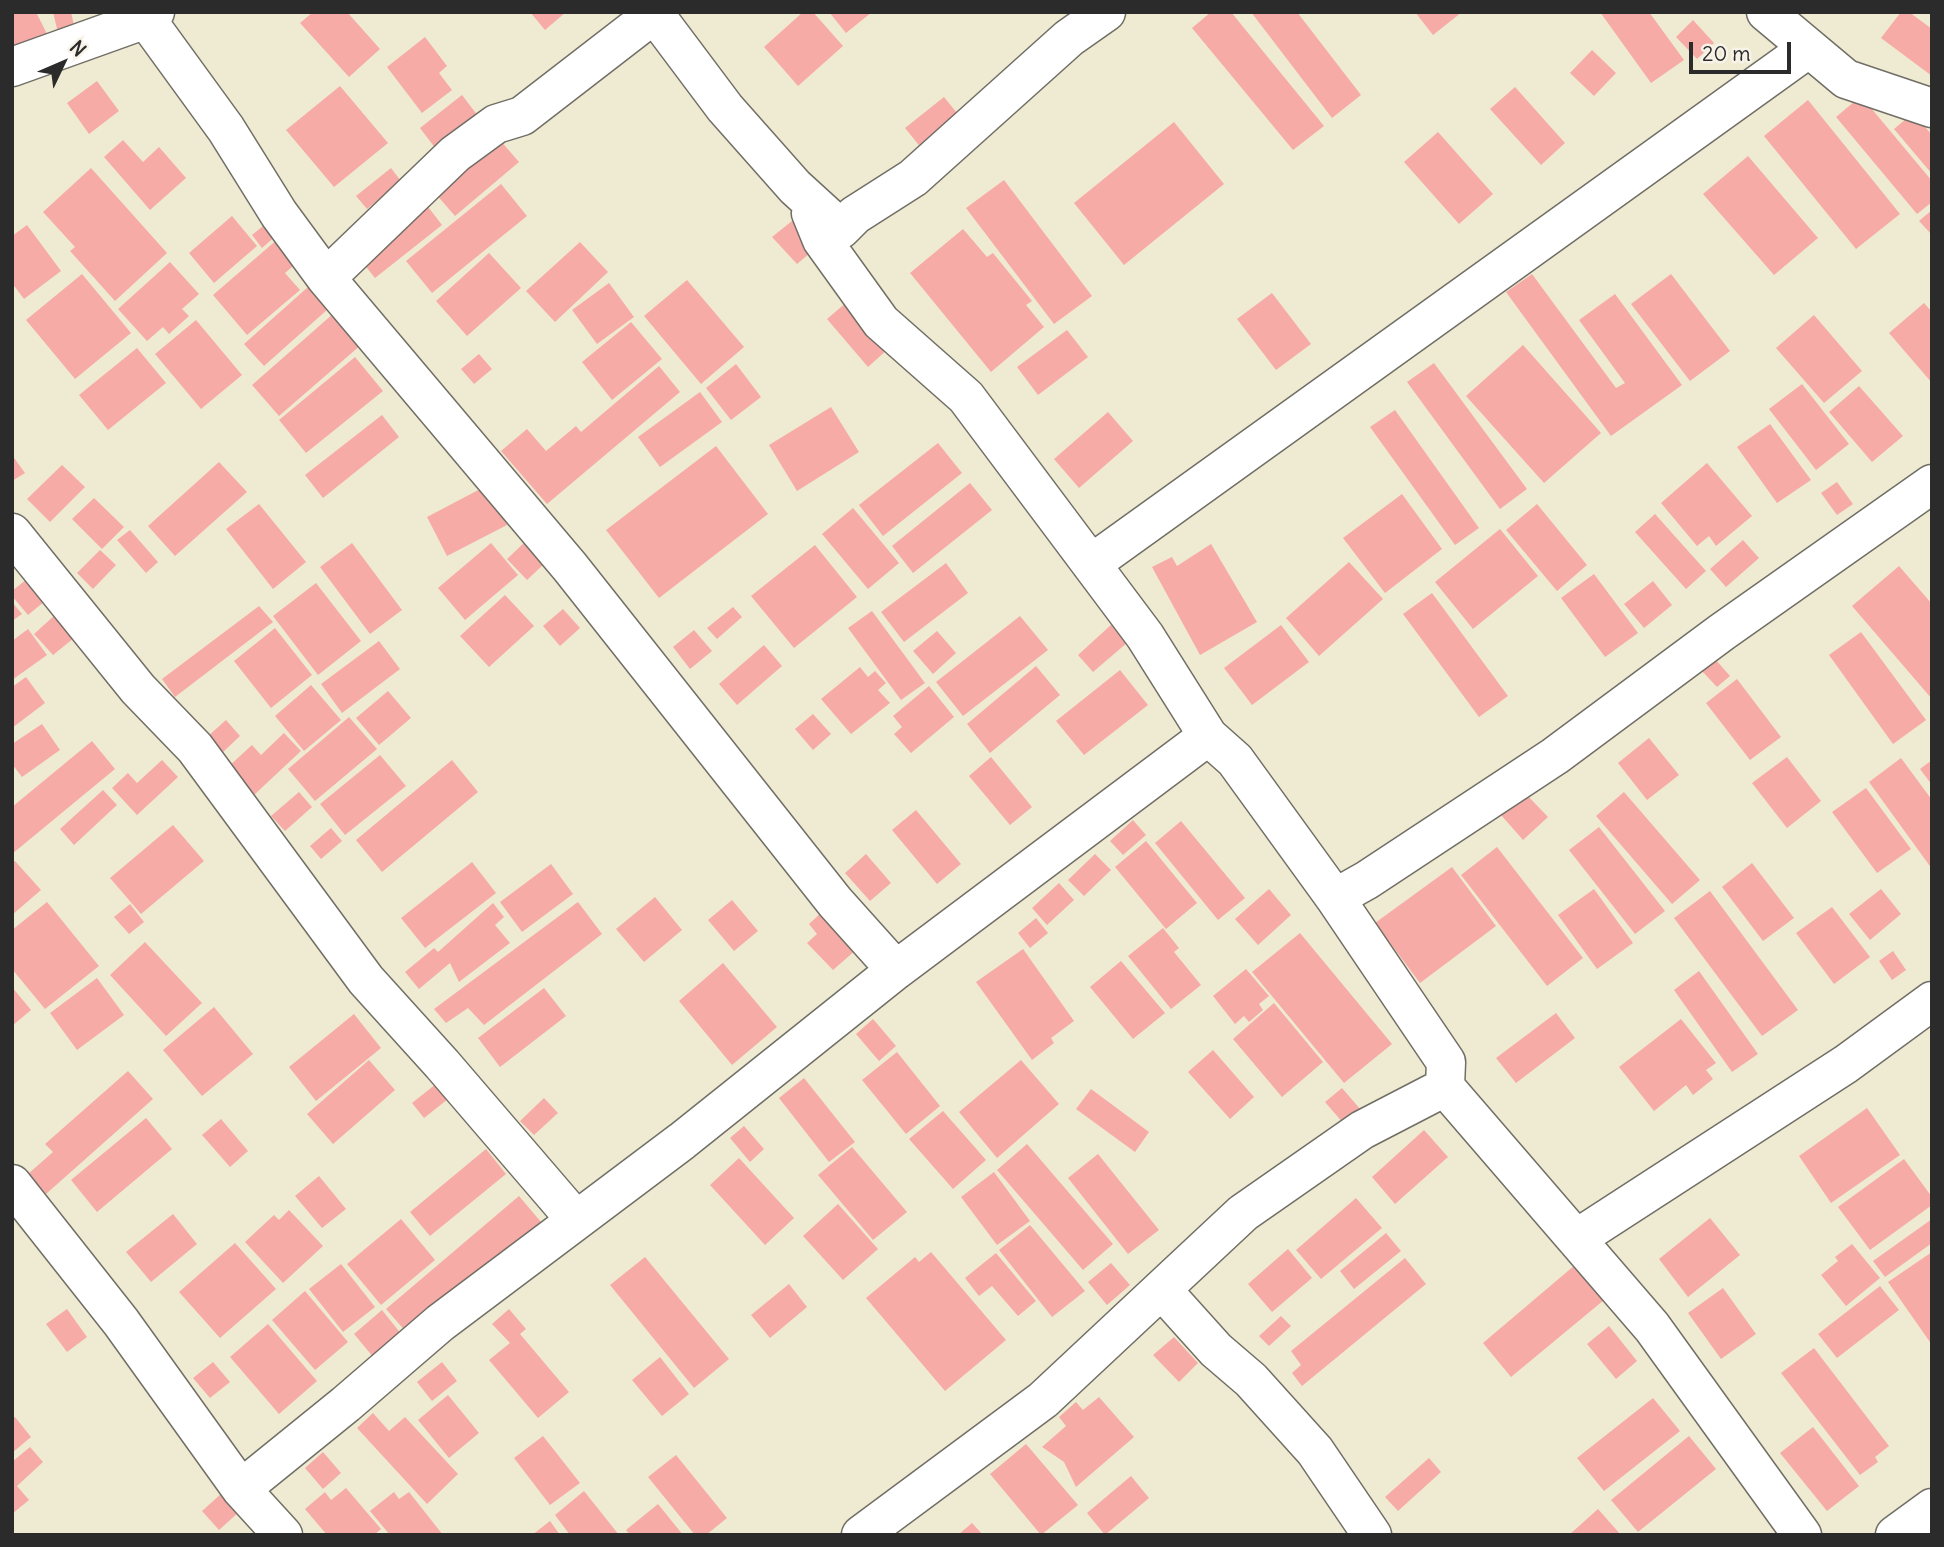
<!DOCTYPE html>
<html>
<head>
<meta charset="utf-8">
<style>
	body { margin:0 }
	#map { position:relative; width:1944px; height:1547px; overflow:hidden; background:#efead2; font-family:Delius,sans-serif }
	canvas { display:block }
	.frame { position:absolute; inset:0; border:14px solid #2b2b2b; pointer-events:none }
	.north { position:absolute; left:28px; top:28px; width:70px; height:70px; -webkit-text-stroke:5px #f7f3e8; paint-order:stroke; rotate:46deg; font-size:19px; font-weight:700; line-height:28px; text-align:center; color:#2b2b2b }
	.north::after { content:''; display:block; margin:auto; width:24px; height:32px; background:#2b2b2b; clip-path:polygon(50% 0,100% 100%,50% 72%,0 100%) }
	.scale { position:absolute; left:1689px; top:42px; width:102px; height:32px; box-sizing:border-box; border:4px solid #2b2b2b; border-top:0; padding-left:9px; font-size:21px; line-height:24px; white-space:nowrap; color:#2b2b2b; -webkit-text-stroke:5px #f7f3e8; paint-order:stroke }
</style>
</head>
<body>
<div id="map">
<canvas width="1944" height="1547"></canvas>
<div class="frame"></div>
<div class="north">N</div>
<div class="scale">20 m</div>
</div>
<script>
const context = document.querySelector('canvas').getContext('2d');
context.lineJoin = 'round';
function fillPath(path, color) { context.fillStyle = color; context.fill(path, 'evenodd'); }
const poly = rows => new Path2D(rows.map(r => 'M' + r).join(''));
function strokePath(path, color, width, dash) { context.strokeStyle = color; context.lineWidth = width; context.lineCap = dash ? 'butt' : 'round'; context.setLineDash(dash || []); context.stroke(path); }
const building = poly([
	[12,12,36,12,47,34,12,52],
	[53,12,71,12,75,30,58,33],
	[313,12,347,12,380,49,349,77,300,23],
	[530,12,566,12,545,30],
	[803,12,813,12,843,46,798,86,764,47],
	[829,12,872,12,846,33],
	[1211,12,1231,12,1324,126,1293,150,1192,28],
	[1251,12,1297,12,1361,95,1332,118],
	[1415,12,1462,12,1433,35],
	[1600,12,1649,12,1684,60,1651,83],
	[1901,12,1909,12,1932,29,1932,76,1881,38],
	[1693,20,1714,43,1697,59,1676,37],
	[425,37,447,66,439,73,452,90,422,113,387,67],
	[1592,50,1616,73,1594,96,1570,73],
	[97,81,119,111,89,134,67,103],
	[340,86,388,143,334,187,286,130],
	[1515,87,1565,143,1541,165,1490,109],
	[462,95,485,125,442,157,420,128],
	[1861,96,1932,181,1932,202,1917,214,1836,117],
	[944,97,961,118,922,149,905,128],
	[1808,100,1900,214,1856,249,1764,136],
	[1913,113,1932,135,1932,174,1894,129],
	[1174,122,1224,184,1124,265,1074,203],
	[492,131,519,162,455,216,428,185],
	[1438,132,1493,194,1459,224,1404,162],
	[123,140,143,162,159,147,186,178,150,210,104,157],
	[1748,156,1818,238,1774,275,1703,194],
	[91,168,167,253,115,301,70,251,75,247,43,212],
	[391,168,401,181,367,209,356,196],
	[1004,180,1092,296,1054,324,966,208],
	[501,184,527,216,432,293,406,261],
	[422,199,442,225,375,278,359,258],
	[1932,210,1932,235,1919,221],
	[232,216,257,246,214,283,189,253],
	[792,221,816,248,797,264,772,237],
	[268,222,278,234,262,248,252,235],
	[27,225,61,271,24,299,12,283,12,236],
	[963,229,987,257,993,253,1032,301,1026,305,1044,327,991,372,910,273],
	[279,238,299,261,285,273,300,290,247,335,213,295],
	[580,242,608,272,555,322,526,291],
	[489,253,521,288,467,336,436,301],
	[170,262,199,294,182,309,189,316,169,334,163,327,147,341,118,309],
	[82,274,131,333,75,379,26,320],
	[1532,274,1616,388,1625,383,1579,320,1615,294,1682,385,1611,436,1506,292],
	[1671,274,1730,351,1690,381,1631,304],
	[687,280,744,347,701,384,644,316],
	[609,283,634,317,597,344,572,310],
	[308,287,328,309,264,366,244,344],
	[1272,293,1311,344,1276,370,1237,319],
	[847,302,888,349,868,367,827,319],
	[1924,303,1932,312,1932,383,1889,333],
	[334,313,362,344,279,416,252,385],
	[1814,315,1862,371,1824,403,1776,348],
	[196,320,242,375,201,409,155,354],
	[631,322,662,359,612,400,582,362],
	[1067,330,1088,357,1038,395,1017,367],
	[1523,345,1601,433,1544,483,1466,396],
	[137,348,166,383,108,430,79,395],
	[479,354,492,369,474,384,461,369],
	[355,357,383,391,306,453,279,420],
	[1434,363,1527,489,1500,509,1407,382],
	[736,364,761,397,731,420,706,388],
	[659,366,680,392,547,504,501,451,527,429,546,451,576,426,581,432],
	[1802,384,1849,444,1816,470,1769,409],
	[1859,386,1903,436,1872,462,1829,412],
	[700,392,722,422,660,467,638,437],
	[831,407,859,452,797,491,769,445],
	[1395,410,1479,528,1455,545,1370,427],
	[1108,412,1133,441,1079,488,1054,459],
	[382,415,399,437,323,498,305,475],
	[1770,424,1811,480,1777,503,1737,447],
	[938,443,962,473,883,536,859,505],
	[716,446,768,514,659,598,606,530],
	[12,455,25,473,12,481],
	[219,462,247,492,175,556,148,526],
	[1707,463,1752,516,1716,546,1709,536,1697,546,1661,503],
	[62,465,85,487,50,522,27,499],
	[1837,482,1853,504,1837,515,1821,493],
	[970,483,992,510,913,573,892,546],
	[486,486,507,525,447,556,427,517],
	[1402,494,1442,549,1385,593,1343,538],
	[94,498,124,527,102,549,72,519],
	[259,504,306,562,273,589,226,529],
	[1537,504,1587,565,1557,591,1506,530],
	[853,508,899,563,868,589,822,534],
	[1655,514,1706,571,1686,589,1635,532],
	[1500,529,1538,576,1473,629,1435,582],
	[130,530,158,562,146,573,117,540],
	[1743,540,1759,558,1726,587,1710,569],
	[526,541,546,562,527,580,507,559],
	[352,543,402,610,370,634,320,567],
	[491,543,518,575,465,620,438,588],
	[1211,544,1257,622,1200,655,1152,567,1172,557,1177,566],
	[815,545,857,597,794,648,751,596],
	[100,550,116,565,93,589,77,573],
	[1349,562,1383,599,1319,656,1286,618],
	[946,563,968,593,904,642,881,612],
	[1899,566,1932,604,1932,699,1852,606],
	[1594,574,1638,633,1605,657,1561,598],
	[27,579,45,601,28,615,12,596,12,591],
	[1653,581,1672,605,1644,628,1624,604],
	[316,583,361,641,318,675,273,616],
	[1432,593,1508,696,1479,717,1403,614],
	[505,595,534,626,489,667,460,636],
	[12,602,22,614,12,621],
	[259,606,273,622,175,697,162,679],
	[733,607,742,617,717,639,707,628],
	[563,609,580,628,560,646,543,626],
	[872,611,925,683,901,700,848,628],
	[55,615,74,638,53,655,34,634],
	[1020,616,1048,650,963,716,936,682],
	[1112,624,1128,642,1093,672,1078,655],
	[1281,625,1309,662,1252,705,1224,668],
	[275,628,312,675,271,708,234,661],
	[28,629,47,655,12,680,12,641],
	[694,630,712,651,690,669,673,647],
	[937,631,956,653,933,674,913,651],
	[1861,632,1926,720,1893,744,1829,655],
	[379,641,400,669,342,713,321,684],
	[764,645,782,666,737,705,719,684],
	[1715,659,1730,676,1717,687,1701,670],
	[1036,666,1060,695,990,753,967,724],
	[860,667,868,677,875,671,886,683,878,690,890,703,851,734,821,699],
	[1120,670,1148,705,1084,755,1056,721],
	[26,677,45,703,12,728,12,687],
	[1737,679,1781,737,1750,760,1706,703],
	[311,685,341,720,304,751,275,716],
	[929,686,954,717,911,753,894,734,902,727,893,716],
	[388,691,411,718,379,745,356,718],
	[813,714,831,734,813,750,795,729],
	[349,717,377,749,315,801,288,769],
	[226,720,240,736,221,754,207,737],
	[42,724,60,750,22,777,12,764,12,744],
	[284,733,301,751,254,795,228,767,252,745,261,755],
	[1649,738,1679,775,1647,800,1618,763],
	[92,741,115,769,12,854,12,807],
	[380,755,406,786,345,835,320,804],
	[991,757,1032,807,1010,825,969,776],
	[1787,757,1821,801,1787,828,1752,783],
	[1901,758,1932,800,1932,869,1869,782],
	[162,760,178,777,137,815,112,788,128,773,137,783],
	[452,760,478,792,382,872,356,840],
	[1932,760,1932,785,1920,769],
	[1866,788,1911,849,1877,873,1832,812],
	[103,790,117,805,74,845,60,829],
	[299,792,312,807,285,831,271,816],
	[1624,792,1700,880,1672,904,1596,816],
	[1525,793,1548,817,1523,840,1501,815],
	[916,810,961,864,937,884,892,830],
	[1133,820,1146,835,1123,855,1110,841],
	[1181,821,1245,898,1218,920,1155,843],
	[173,825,204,861,141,914,110,878],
	[1599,827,1665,911,1635,934,1569,850],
	[331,828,342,841,321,859,310,846],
	[1146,841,1197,903,1166,929,1115,867],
	[1497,847,1583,958,1547,986,1461,875],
	[866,854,891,883,870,901,845,873],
	[1095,854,1111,870,1084,896,1068,880],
	[15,861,41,890,12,915,12,863],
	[472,862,496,893,425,948,401,918],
	[1752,863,1794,918,1763,941,1722,887],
	[551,864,573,894,522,932,500,902],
	[1452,867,1496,926,1420,983,1375,923],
	[1059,883,1074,900,1047,925,1032,908],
	[1269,889,1291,915,1258,945,1235,919],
	[1594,889,1633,943,1597,969,1558,915],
	[1881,889,1901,914,1870,940,1849,914],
	[1710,891,1798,1010,1762,1036,1674,918],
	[655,897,682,930,644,962,616,929],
	[732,900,758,931,734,951,708,920],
	[47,902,99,966,45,1009,12,969,12,930],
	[578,902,602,934,484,1025,468,1008,446,1023,434,1009],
	[493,903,504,917,495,925,510,943,459,982,450,963,419,989,405,972,434,948,438,952],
	[130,904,144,922,129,934,114,917],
	[1832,907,1870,957,1834,984,1796,933],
	[823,911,857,949,833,970,807,943,817,934,809,924],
	[1036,918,1048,933,1030,948,1018,933],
	[1163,928,1179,948,1174,952,1201,985,1171,1009,1128,956],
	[1300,933,1392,1044,1344,1083,1252,972],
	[145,942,202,1003,166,1036,110,975],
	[1023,949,1074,1021,1051,1038,1054,1043,1032,1060,976,982],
	[1893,951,1906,970,1892,980,1879,961],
	[1121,961,1165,1013,1133,1039,1090,987],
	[723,963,777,1027,732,1065,679,1001],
	[1246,969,1269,996,1259,1004,1263,1010,1249,1022,1244,1016,1235,1024,1213,996],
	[1699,971,1758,1054,1732,1072,1674,990],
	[97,978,124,1015,77,1050,50,1013],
	[12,987,31,1010,12,1026],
	[544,988,566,1016,500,1067,478,1038],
	[1274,1003,1323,1062,1282,1097,1233,1039],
	[214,1007,253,1054,202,1096,163,1050],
	[1556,1013,1575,1038,1516,1083,1496,1058],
	[354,1014,381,1048,316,1101,289,1067],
	[873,1019,896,1046,879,1061,856,1034],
	[1681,1019,1716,1063,1706,1070,1713,1079,1693,1095,1686,1085,1654,1111,1619,1067],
	[1213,1050,1254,1097,1230,1119,1188,1072],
	[897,1052,940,1106,906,1134,862,1080],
	[369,1060,395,1090,333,1144,307,1114],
	[1021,1060,1059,1104,997,1158,959,1112],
	[128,1071,153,1099,46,1194,28,1174,53,1152,45,1144],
	[804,1078,855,1142,829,1162,779,1098],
	[436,1084,448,1099,424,1118,412,1103],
	[1342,1088,1361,1110,1344,1124,1325,1102],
	[1091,1089,1149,1132,1135,1152,1076,1109],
	[544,1098,558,1113,534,1135,520,1121],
	[1867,1108,1900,1155,1831,1203,1799,1156],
	[943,1111,986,1160,953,1189,909,1139],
	[146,1118,172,1149,97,1212,71,1180],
	[221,1119,248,1151,230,1167,202,1135],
	[744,1126,764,1149,750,1162,730,1138],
	[1424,1130,1448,1157,1395,1204,1372,1177],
	[1027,1144,1113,1244,1083,1270,997,1170],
	[852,1147,907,1212,873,1240,818,1175],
	[486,1149,506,1174,430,1236,410,1212],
	[1098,1154,1159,1230,1128,1254,1068,1178],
	[739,1158,794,1218,765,1245,710,1185],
	[1904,1159,1932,1197,1932,1205,1870,1250,1838,1207],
	[994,1172,1030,1221,997,1245,961,1197],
	[319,1176,346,1209,322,1228,295,1196],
	[519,1196,541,1222,408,1334,386,1309],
	[1356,1198,1382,1228,1321,1279,1296,1250],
	[838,1204,878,1249,843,1280,803,1236],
	[289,1210,323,1246,283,1283,245,1242,274,1215,279,1220],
	[173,1214,197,1244,151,1282,126,1252],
	[1710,1218,1740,1255,1688,1297,1659,1259],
	[401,1219,435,1260,381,1305,347,1264],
	[1932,1219,1932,1243,1885,1277,1873,1261],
	[1030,1225,1085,1291,1052,1317,999,1250],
	[1386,1233,1401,1251,1354,1289,1340,1271],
	[235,1243,276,1289,220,1338,179,1292],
	[1852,1244,1880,1278,1846,1306,1821,1275,1838,1261,1835,1257],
	[1288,1249,1312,1278,1272,1312,1248,1284],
	[931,1252,1006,1340,945,1391,866,1298,915,1257,919,1262],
	[1932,1252,1932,1345,1888,1282],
	[996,1253,1036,1301,1018,1316,992,1286,979,1296,965,1278],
	[645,1257,729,1359,694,1388,610,1285],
	[1405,1258,1426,1284,1302,1386,1292,1373,1301,1365,1291,1351],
	[1111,1263,1130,1285,1107,1305,1088,1282],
	[341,1264,375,1307,343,1332,309,1289],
	[1575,1265,1604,1300,1511,1377,1483,1343],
	[789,1284,807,1307,770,1338,751,1315],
	[1880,1286,1899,1310,1837,1358,1818,1334],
	[1723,1288,1756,1334,1721,1359,1688,1313],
	[305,1291,348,1342,315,1370,272,1320],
	[67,1309,87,1337,67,1352,46,1324],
	[509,1309,526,1329,520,1334,569,1392,538,1418,489,1360,510,1343,492,1324],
	[382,1310,402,1335,374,1358,354,1334],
	[1281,1316,1291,1326,1269,1346,1259,1336],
	[268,1324,317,1381,279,1414,230,1357],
	[1609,1326,1637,1361,1616,1379,1587,1344],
	[1174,1337,1198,1363,1179,1382,1153,1355],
	[1814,1348,1889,1446,1875,1457,1878,1462,1860,1475,1781,1373],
	[660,1357,689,1394,662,1416,632,1380],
	[213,1362,230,1382,210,1398,193,1378],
	[442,1362,457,1381,432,1401,417,1382],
	[448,1395,479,1433,449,1458,418,1420],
	[1099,1397,1134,1437,1076,1487,1064,1462,1042,1447,1066,1426,1059,1417,1076,1402,1083,1410],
	[1653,1398,1680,1431,1604,1491,1577,1458],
	[373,1413,389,1431,405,1417,458,1474,427,1504,357,1428],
	[15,1417,31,1437,12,1453,12,1419],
	[1813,1427,1859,1486,1827,1511,1780,1453],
	[543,1436,580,1483,550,1505,514,1458],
	[1689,1436,1716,1469,1638,1532,1611,1500],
	[1026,1444,1078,1505,1041,1535,990,1474],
	[30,1447,43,1462,17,1486,29,1500,12,1514,12,1462],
	[323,1452,341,1473,323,1489,305,1468],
	[676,1455,727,1518,706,1535,695,1535,648,1477],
	[1429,1458,1441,1472,1398,1511,1385,1497],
	[1131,1476,1149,1498,1105,1535,1087,1513],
	[346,1488,381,1529,374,1535,327,1535,305,1509,325,1492,331,1500],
	[584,1491,619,1535,570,1535,555,1515],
	[394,1492,399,1499,409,1492,443,1535,390,1535,370,1511],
	[222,1493,239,1512,219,1530,202,1511],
	[658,1504,683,1535,630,1535,626,1530],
	[1598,1509,1621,1535,1569,1535],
	[550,1521,560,1535,532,1535],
	[972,1523,983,1535,958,1535]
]);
const minor = poly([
	[653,12,725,108,795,187,841,229,855,215,913,178,1069,38,1106,12],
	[1766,12,1846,79,1932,108],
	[146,19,226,129,279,214,326,278,570,567,835,902,896,970],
	[12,67,146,19,155,12],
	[841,229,811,213,822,240,881,322,966,397,1145,636,1208,736,1235,760,1335,898,1446,1062,1445,1087,1652,1327,1802,1535],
	[326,278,455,154,496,124,522,116,654,14],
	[12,533,138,689,195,748,366,980,442,1064,576,1220],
	[1091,564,1809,48],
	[1335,898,1367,880,1555,756,1722,632,1932,484],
	[12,1184,121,1322,241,1489,283,1535],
	[1576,1239,1846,1064,1932,1001],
	[1162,1290,1216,1350,1251,1380,1315,1451,1372,1535],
	[241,1489,346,1404,440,1323,682,1141,896,970,1208,736],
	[861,1535,1043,1400,1243,1213,1362,1130,1445,1087],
	[1895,1535,1932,1508]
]);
fillPath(building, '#f7aba7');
strokePath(minor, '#706e65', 41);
strokePath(minor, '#fff', 38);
</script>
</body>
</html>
